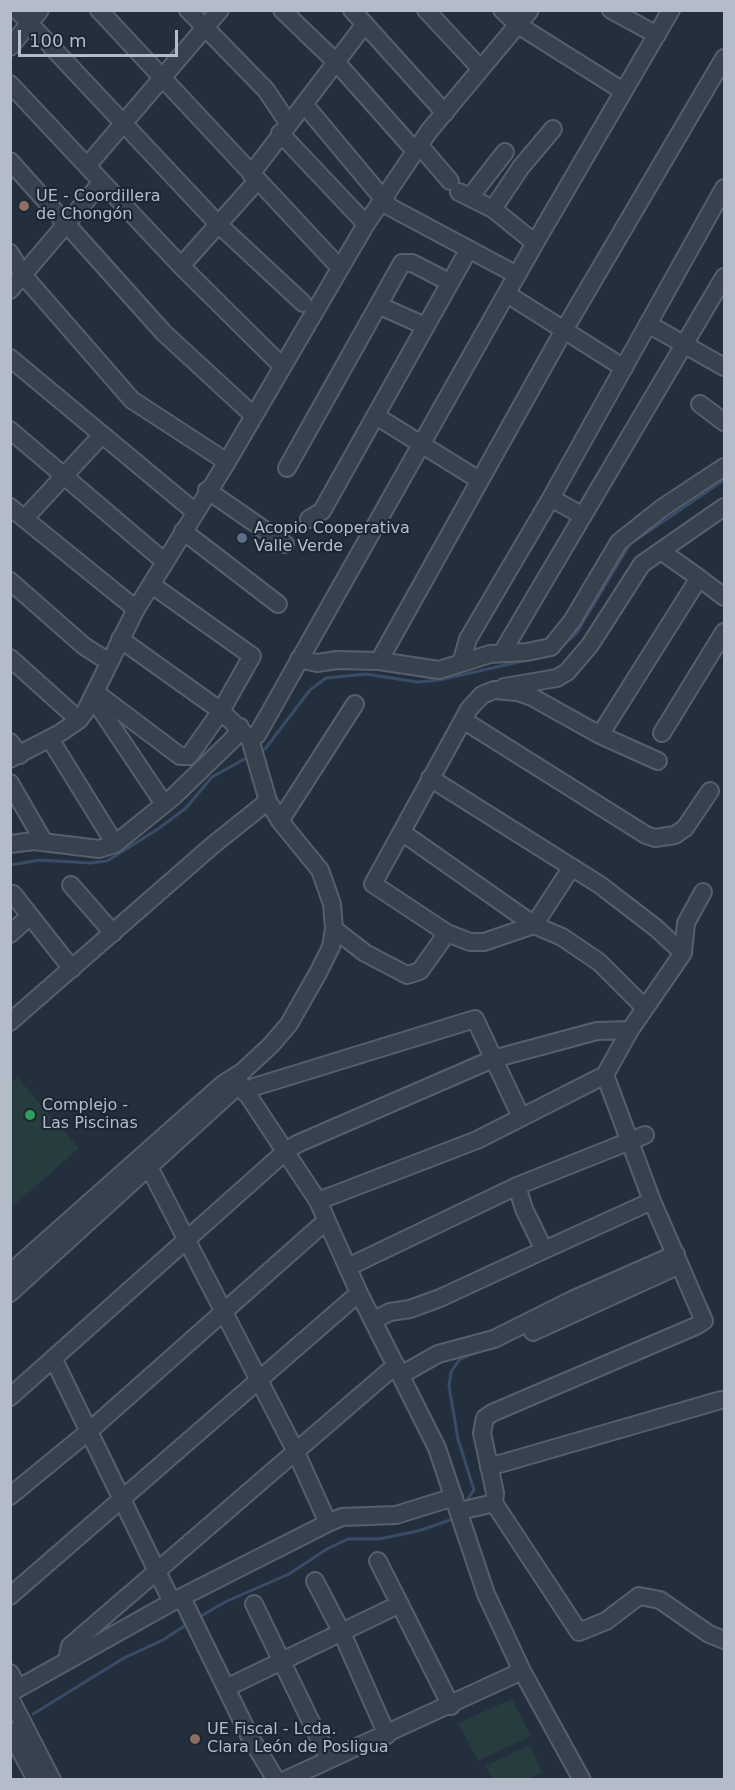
<!DOCTYPE html>
<html>
<head>
<meta charset="utf-8">
<style>
	body { margin:0 }
	#map { position:relative; width:735px; height:1790px; overflow:hidden; background:#242f3e; font-family:"DejaVu Sans",sans-serif }
	canvas { display:block }
	.frame { position:absolute; inset:0; border:12px solid #b4bcc9; pointer-events:none }
	.scale { position:absolute; left:18px; top:30px; width:160px; height:27px; box-sizing:border-box; border:3px solid #b4bcc9; border-top:0; padding-left:8px; font-size:18px; line-height:21px; white-space:nowrap; color:#b4bcc9; -webkit-text-stroke:4px #1d2633; paint-order:stroke }
</style>
</head>
<body>
<div id="map">
<canvas width="735" height="1790"></canvas>
<div class="frame"></div>
<div class="scale">100 m</div>
</div>
<script>
const context = document.querySelector('canvas').getContext('2d');
context.lineJoin = 'round';
function fillPath(path, color) { context.fillStyle = color; context.fill(path, 'evenodd'); }
const poly = rows => new Path2D(rows.map(r => 'M' + r).join(''));
function strokePath(path, color, width, dash) { context.strokeStyle = color; context.lineWidth = width; context.lineCap = dash ? 'butt' : 'round'; context.setLineDash(dash || []); context.stroke(path); }
function drawText(font, color, halo, rows, align = 'center') {
  context.font = font + ' "DejaVu Sans",sans-serif'; context.lineWidth = 4.5; context.setLineDash([]); context.textBaseline = 'middle'; context.strokeStyle = halo; context.fillStyle = color; for (const [text, x, y, turn = 0] of rows) {
    context.save(); context.translate(x, y); context.rotate((+turn || 0) * Math.PI / 180); context.textAlign = isNaN(turn) ? turn : align; if (halo) context.strokeText(text, 0, 0); context.fillText(text, 0, 0); context.restore();
  }
}
const green = poly([
	[17,1077,79,1148,11,1208,11,1083],
	[512,1699,531,1736,478,1761,458,1723],
	[530,1745,542,1773,527,1779,492,1779,485,1766]
]);
const stream = poly([
	[557,651,576,634,630,544,724,480],
	[259,752,265,749,310,690,326,678,366,674,417,682,439,680,536,658],
	[10,865,40,860,90,863,107,861,158,829,186,808,212,777,248,757],
	[464,1504,474,1490,458,1439,449,1386,451,1372,460,1359,477,1352],
	[198,1618,225,1602,289,1574,327,1549,348,1539,379,1539,418,1531,453,1519],
	[33,1714,124,1658,163,1640,189,1623]
]);
const minor = poly([
	[17,10,218,224,303,303],
	[99,10,340,268],
	[188,10,266,90,288,123],
	[282,10,336,62,416,152],
	[352,10,445,113],
	[426,10,480,68],
	[502,10,518,25,623,91],
	[611,10,657,35],
	[10,47,40,10],
	[10,84,181,266,282,366],
	[304,104,390,207,517,275],
	[280,133,366,224],
	[420,146,450,181],
	[10,161,164,333,253,415],
	[87,166,220,10],
	[251,174,365,24],
	[459,192,493,209,535,243],
	[470,197,505,152],
	[493,209,521,167,553,129],
	[10,253,23,275,132,400,227,462],
	[181,266,257,181],
	[10,290,101,183],
	[507,294,624,368],
	[380,306,425,326],
	[648,324,724,367],
	[10,358,194,511],
	[700,404,724,422],
	[376,416,479,480],
	[10,430,165,562],
	[287,468,402,263,412,263,449,282],
	[207,490,285,544],
	[551,498,583,516],
	[10,507,136,609],
	[25,518,101,436],
	[309,519,322,511,469,249],
	[183,531,278,604],
	[661,551,699,578],
	[10,581,84,646,109,662],
	[120,639,221,711,250,739,268,801,280,821,320,870,332,904,334,929,365,953,407,975,420,971,447,933],
	[503,651,724,277],
	[10,658,79,720],
	[299,659,317,663,337,660,379,661,439,670,490,654,527,652,551,647,572,621,619,542,662,508,724,467],
	[379,661,564,330,724,58],
	[461,663,468,639,551,498,724,188],
	[504,687,557,678,567,672,590,645,642,564,724,507],
	[95,692,180,756,189,756,221,711,252,656,152,585],
	[91,700,99,707,164,804],
	[463,720,646,835,655,838,675,835,685,828,710,791],
	[662,733,724,632],
	[600,735,699,578,724,597],
	[50,739,115,844],
	[250,739,257,735,535,243,671,10],
	[10,742,20,755],
	[10,759,60,733,79,720,85,712,136,609,227,462,366,224,429,131,530,10],
	[430,778,600,885,656,928,683,953],
	[10,783,44,842],
	[280,821,355,704],
	[403,833,534,925,562,937,599,962,645,1008],
	[10,844,34,841,99,849,115,844,173,797,233,739,240,727],
	[572,867,534,925,484,942,470,942,447,933,373,884,469,709,482,695,494,690,518,692,532,697,600,735,658,761],
	[71,885,113,933],
	[13,894,72,969],
	[10,934,30,916],
	[10,1022,213,845,268,801],
	[236,1077,318,1201,359,1293,437,1448,486,1594,522,1671,582,1780],
	[245,1093,254,1087,475,1019,521,1117],
	[149,1167,295,1450,328,1523],
	[517,1186,524,1209,544,1250,652,1201],
	[318,1201,477,1140,605,1075,630,1030,683,953,686,923,703,892],
	[348,1267,517,1186,645,1135],
	[10,1273,223,1084,242,1072,271,1045,289,1024,318,973,331,947,334,929],
	[10,1293,231,1092,236,1077],
	[374,1320,390,1312,410,1309,440,1298,544,1250],
	[533,1332,680,1265],
	[54,1360,172,1602],
	[401,1375,438,1354,494,1339,574,1299,676,1254],
	[10,1397,286,1151,297,1144,493,1059,597,1031,630,1030],
	[489,1467,721,1400],
	[10,1496,88,1432,326,1221],
	[494,1503,579,1632,606,1621,639,1596,660,1600,709,1634,724,1640],
	[460,1511,494,1503,495,1493,482,1433,485,1418,492,1413,696,1326,704,1321,652,1201,605,1075],
	[378,1561,451,1706],
	[315,1581,342,1633,387,1735],
	[10,1596,359,1293],
	[182,1598,250,1737,276,1780],
	[254,1604,329,1759],
	[67,1660,70,1646,396,1365],
	[10,1673,18,1688],
	[226,1688,400,1604],
	[10,1693,172,1602,328,1523,342,1517,396,1515,454,1497],
	[10,1698,52,1780],
	[10,1731,36,1780],
	[285,1780,522,1671]
]);
const markers = [
	[24,206,6,"#8d6e63"],
	[242,538,6,"#5c6f8a"],
	[30,1115,6,"#2e9e5b"],
	[195,1739,6,"#8d6e63"]
];
const poiNames = [
	["UE - Coordillera",36,197],
	["de Chongón",36,215],
	["Acopio Cooperativa",254,529],
	["Valle Verde",254,547],
	["Complejo -",42,1106],
	["Las Piscinas",42,1124],
	["UE Fiscal - Lcda.",207,1730],
	["Clara León de Posligua",207,1748]
];
fillPath(green, '#263c3f');
strokePath(stream, '#394c67', 3);
strokePath(minor, '#565f6c', 20);
strokePath(minor, '#38414e', 16);
for (const [x, y, r, color] of markers) { const dot = new Path2D(); dot.arc(x, y, r, 0, 2 * Math.PI); context.fillStyle = color; context.fill(dot); strokePath(dot, '#1d2633', 2); }
drawText('16px', '#b4bcc9', '#1d2633', poiNames, 'left');
</script>
</body>
</html>
